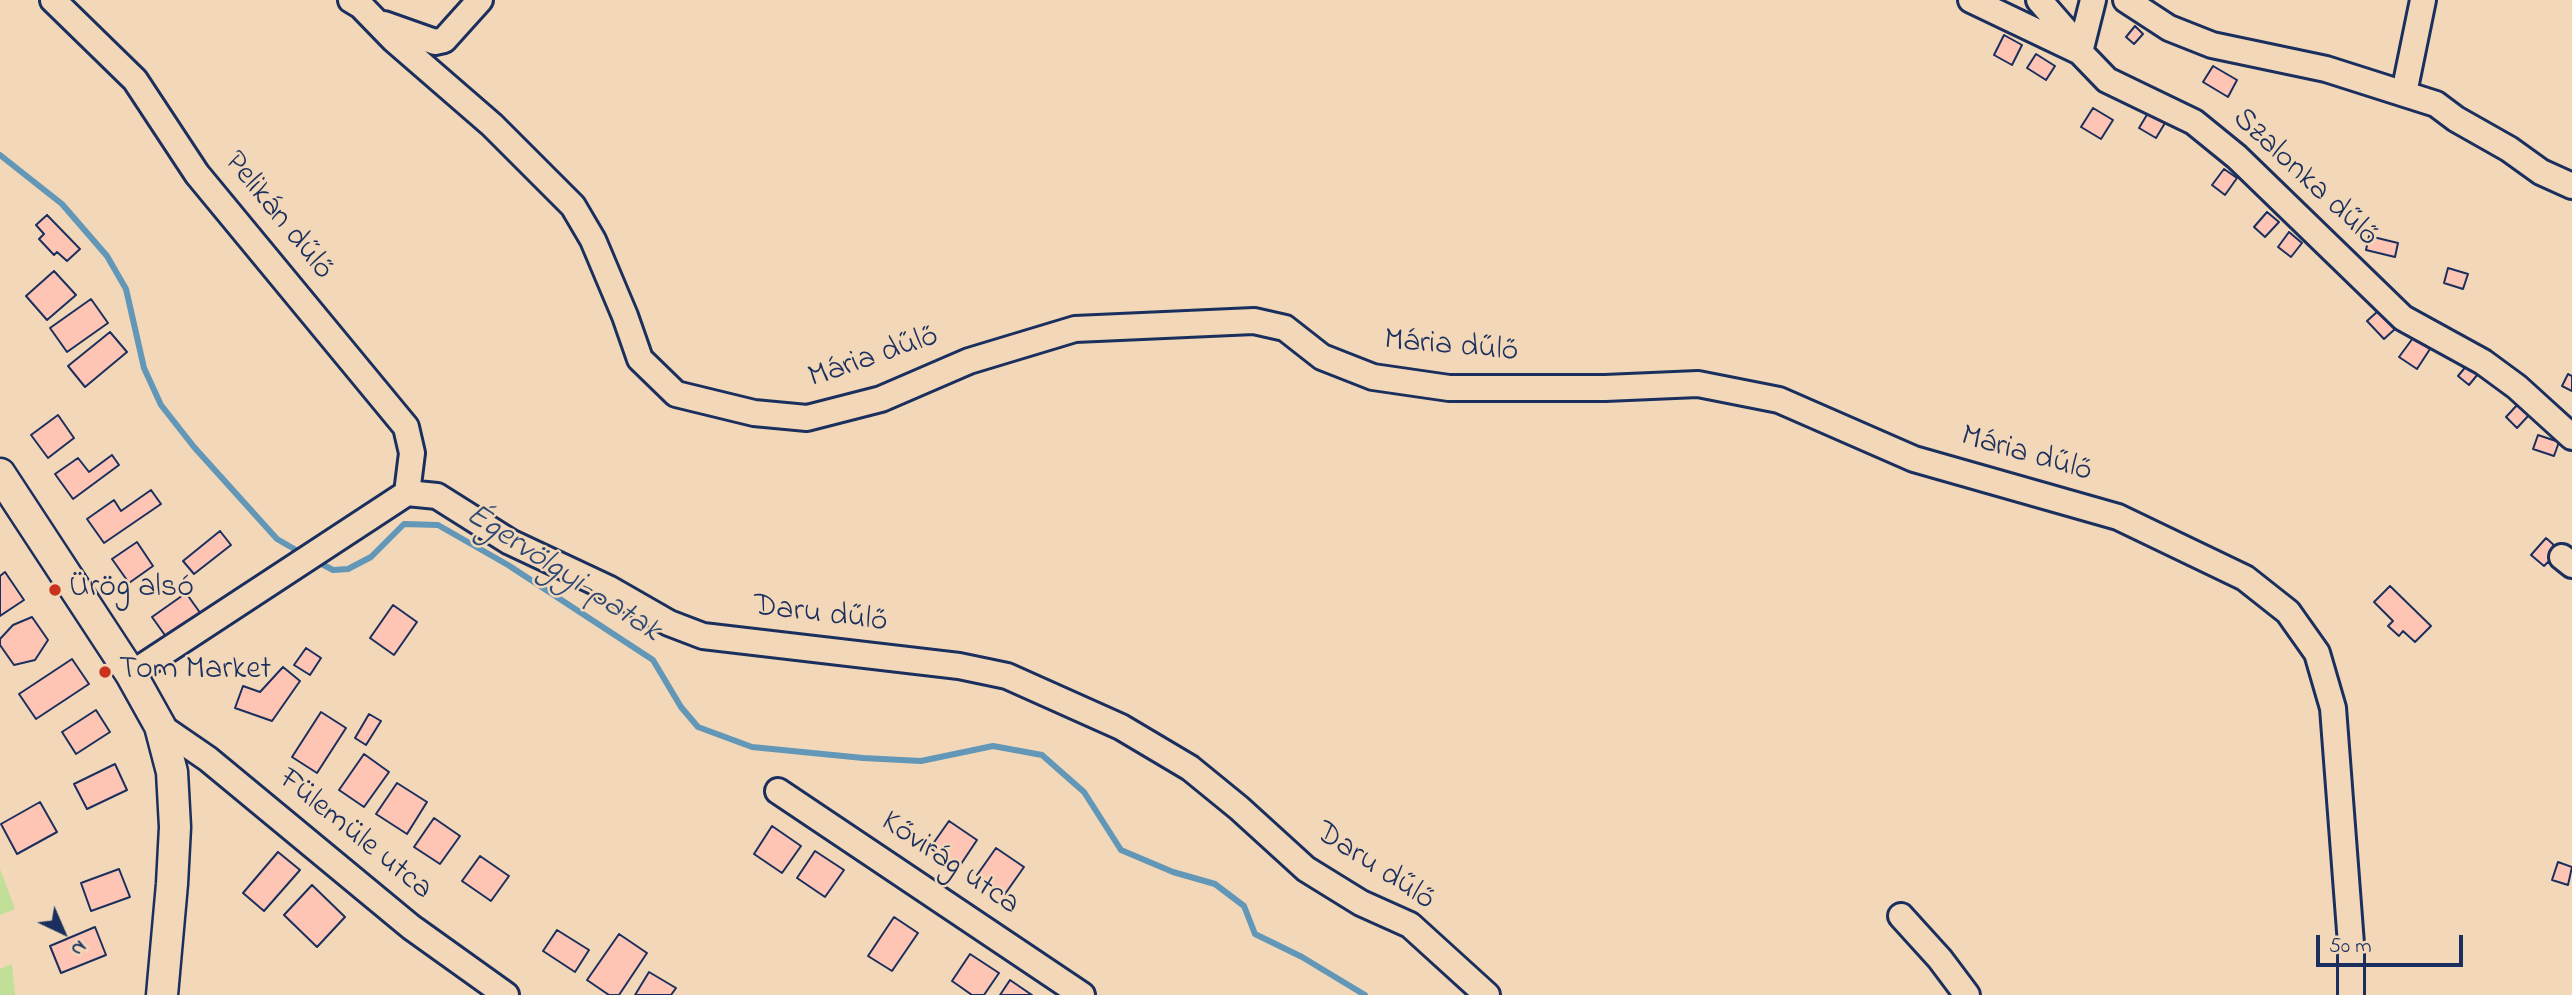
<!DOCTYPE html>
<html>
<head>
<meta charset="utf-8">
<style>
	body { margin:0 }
	#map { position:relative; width:2572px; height:995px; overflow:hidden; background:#f2d8b9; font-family:"Indie Flower",sans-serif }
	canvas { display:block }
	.north { position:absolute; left:28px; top:897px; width:70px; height:70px; -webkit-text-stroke:5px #f2d8b9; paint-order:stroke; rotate:136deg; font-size:19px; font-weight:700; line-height:28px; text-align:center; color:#1b2f5e }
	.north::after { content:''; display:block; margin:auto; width:24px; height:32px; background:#1b2f5e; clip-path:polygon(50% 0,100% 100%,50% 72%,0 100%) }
	.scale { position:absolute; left:2316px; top:935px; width:147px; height:32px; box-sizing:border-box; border:4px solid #1b2f5e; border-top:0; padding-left:9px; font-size:21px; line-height:24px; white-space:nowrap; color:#1b2f5e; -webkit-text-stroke:5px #f2d8b9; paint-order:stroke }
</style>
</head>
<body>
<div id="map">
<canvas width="2572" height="995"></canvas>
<div class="north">N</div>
<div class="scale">50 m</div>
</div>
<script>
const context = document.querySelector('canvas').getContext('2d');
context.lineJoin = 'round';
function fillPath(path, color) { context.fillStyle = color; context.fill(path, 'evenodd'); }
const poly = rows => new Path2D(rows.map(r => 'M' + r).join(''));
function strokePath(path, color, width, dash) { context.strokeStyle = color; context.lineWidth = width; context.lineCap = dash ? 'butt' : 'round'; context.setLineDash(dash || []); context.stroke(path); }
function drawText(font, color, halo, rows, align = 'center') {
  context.font = font + ' "Indie Flower",sans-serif'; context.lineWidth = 5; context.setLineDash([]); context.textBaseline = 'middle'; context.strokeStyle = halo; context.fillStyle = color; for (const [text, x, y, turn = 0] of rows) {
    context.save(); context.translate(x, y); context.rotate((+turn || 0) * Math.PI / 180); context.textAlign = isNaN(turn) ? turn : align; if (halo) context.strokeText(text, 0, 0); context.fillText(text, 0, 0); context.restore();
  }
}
const green = poly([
	[0,869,15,909,0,915],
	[12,964,15,995,0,995,0,969]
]);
const stream = poly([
	[0,155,62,204,107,256,126,289,144,368,161,405,194,447,277,539,303,554],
	[316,561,333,570,348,569,371,557,404,524,438,525,508,565,653,660,681,707,698,727,752,747,863,758,921,761,993,746,1042,755,1084,792,1121,850,1173,872,1215,884,1244,906,1255,934,1302,957,1365,995]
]);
const building = poly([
	[2135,26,2143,34,2134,44,2126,37,2135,26],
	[2004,35,2022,45,2012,65,1994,55,2004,35],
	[2036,54,2055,66,2046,80,2027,68,2036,54],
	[2213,66,2237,80,2228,97,2203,82,2213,66],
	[2093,108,2113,120,2101,139,2081,127,2093,108],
	[2148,113,2165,123,2156,138,2139,128,2148,113],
	[2224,169,2237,178,2225,195,2212,185,2224,169],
	[2267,212,2279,222,2265,237,2254,227,2267,212],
	[47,215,80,249,67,261,57,252,54,255,39,239,44,234,36,225,47,215],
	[2289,232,2302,243,2291,257,2278,247,2289,232],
	[2369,236,2398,243,2395,257,2366,250,2369,236],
	[2448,268,2468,274,2463,289,2444,283,2448,268],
	[54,271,76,295,47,320,26,296,54,271],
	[91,299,108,323,67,352,50,328,91,299],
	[2378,311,2395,329,2384,339,2367,321,2378,311],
	[110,332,127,352,85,387,68,366,110,332],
	[2413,338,2430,349,2417,369,2399,357,2413,338],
	[2468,364,2478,374,2469,385,2458,376,2468,364],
	[2568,374,2572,376,2572,391,2562,386,2568,374],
	[2518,404,2529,415,2517,428,2506,417,2518,404],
	[58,415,74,438,48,458,31,435,58,415],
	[2538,435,2559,442,2554,456,2533,449,2538,435],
	[112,455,119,465,73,499,55,474,78,458,89,472,112,455],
	[151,490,161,504,104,543,87,519,114,500,121,511,151,490],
	[220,531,231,545,194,574,183,561,220,531],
	[2546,538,2564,554,2553,566,2548,562,2544,566,2531,555,2546,538],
	[137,542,153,566,129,583,112,559,137,542],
	[5,572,24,600,0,616,0,576,5,572],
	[2390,586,2431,626,2415,642,2403,631,2399,636,2388,626,2393,621,2374,602,2390,586],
	[186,593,201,614,167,638,152,617,186,593],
	[393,605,417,622,394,655,370,638,393,605],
	[32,617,48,640,35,660,14,665,0,645,0,639,13,625,32,617],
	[306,648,321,658,310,675,294,665,306,648],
	[72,659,89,684,36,719,19,694,72,659],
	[283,667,300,681,272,721,235,708,243,686,260,692,283,667],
	[96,710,110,732,76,754,62,732,96,710],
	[321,712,346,728,317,773,292,757,321,712],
	[369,714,381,721,366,745,355,738,369,714],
	[364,754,389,772,364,807,339,790,364,754],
	[115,764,127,790,87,809,74,784,115,764],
	[397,783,427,802,407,834,376,814,397,783],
	[40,802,57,832,17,854,1,824,40,802],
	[434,818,460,836,440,864,414,847,434,818],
	[949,821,977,840,959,867,930,848,949,821],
	[772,826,801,846,782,873,754,854,772,826],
	[996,848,1024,867,1005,894,977,875,996,848],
	[815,851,844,870,825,897,797,878,815,851],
	[278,852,300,870,264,911,243,893,278,852],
	[480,856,509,876,491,901,462,881,480,856],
	[2558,862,2572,867,2568,885,2552,880,2558,862],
	[119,869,130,897,91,911,81,883,119,869],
	[312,885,345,917,317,947,284,915,312,885],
	[894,917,918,933,892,971,868,956,894,917],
	[95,927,106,955,61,973,50,946,95,927],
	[557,930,589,950,575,972,543,951,557,930],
	[619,934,647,953,619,995,609,995,587,980,619,934],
	[970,954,999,973,984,995,972,995,952,981,970,954],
	[649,972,676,988,671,995,635,995,649,972],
	[1010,980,1032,995,1000,995,1010,980]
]);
const minor = poly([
	[53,0,135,80,197,174,406,427,412,453,407,493],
	[351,0,361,6,394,40,492,125,573,206,593,240,625,316,640,359,676,394,754,413,807,418,881,399,969,361,1075,329,1254,321,1285,328,1322,357,1373,377,1449,388,1605,388,1698,384,1779,400,1914,459,2118,517,2245,578,2288,612,2317,653,2333,708,2351,944,2351,995],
	[1971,0,2080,52,2107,80,2194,122,2237,157,2403,318,2483,362,2517,387,2572,437],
	[2039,0,2073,39,2080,52,2093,0],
	[2126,0,2169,28,2212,45,2326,69,2436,104,2456,119,2509,149,2541,172,2572,186],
	[384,24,435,42,444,40,480,0],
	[2404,93,2423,0],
	[2562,557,2572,565],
	[131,674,407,493,437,496,510,542,608,588,669,623,703,636,959,666,1007,676,1121,727,1190,768,1239,808,1306,869,1361,903,1410,925,1487,995],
	[160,726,208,759,411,927,506,995],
	[778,791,1082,995],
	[1901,916,1940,959,1967,995]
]);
const major = poly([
	[0,474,131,674,160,726,172,772,175,827,172,884,162,995]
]);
const markers = [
	[55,590,7,"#c8321e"],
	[105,672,7,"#c8321e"]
];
const streetNames = [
	["Szalonka dűlő",2304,179,43],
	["Pelikán dűlő",277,217,51],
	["Mária dűlő",1451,348,5],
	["Mária dűlő",874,359,-19],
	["Mária dűlő",2026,456,16],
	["Daru dűlő",820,616,7],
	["Fülemüle utca",354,836,39],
	["Kővirág utca",949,865,34],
	["Daru dűlő",1374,868,33]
];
const poiNames = [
	["Ürög alsó",69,590],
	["Tom Market",119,672]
];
const waterNames = [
	["Égervölgyi-patak",562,575,33]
];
fillPath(green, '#c1df97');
strokePath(stream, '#6297b7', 6);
fillPath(building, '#fec5b4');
strokePath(building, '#1b2f5e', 2);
strokePath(minor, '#1b2f5e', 30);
strokePath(major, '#1b2f5e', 35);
strokePath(minor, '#f2d8b9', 24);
strokePath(major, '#f2d8b9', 30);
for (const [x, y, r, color] of markers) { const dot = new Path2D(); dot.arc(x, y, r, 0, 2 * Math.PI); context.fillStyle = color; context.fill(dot); strokePath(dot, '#f2d8b9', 2.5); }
drawText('32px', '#1b2f5e', '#f2d8b9', streetNames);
drawText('32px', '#1b2f5e', '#f2d8b9', poiNames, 'left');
drawText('italic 33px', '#2d4974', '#f2d8b9', waterNames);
</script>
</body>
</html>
